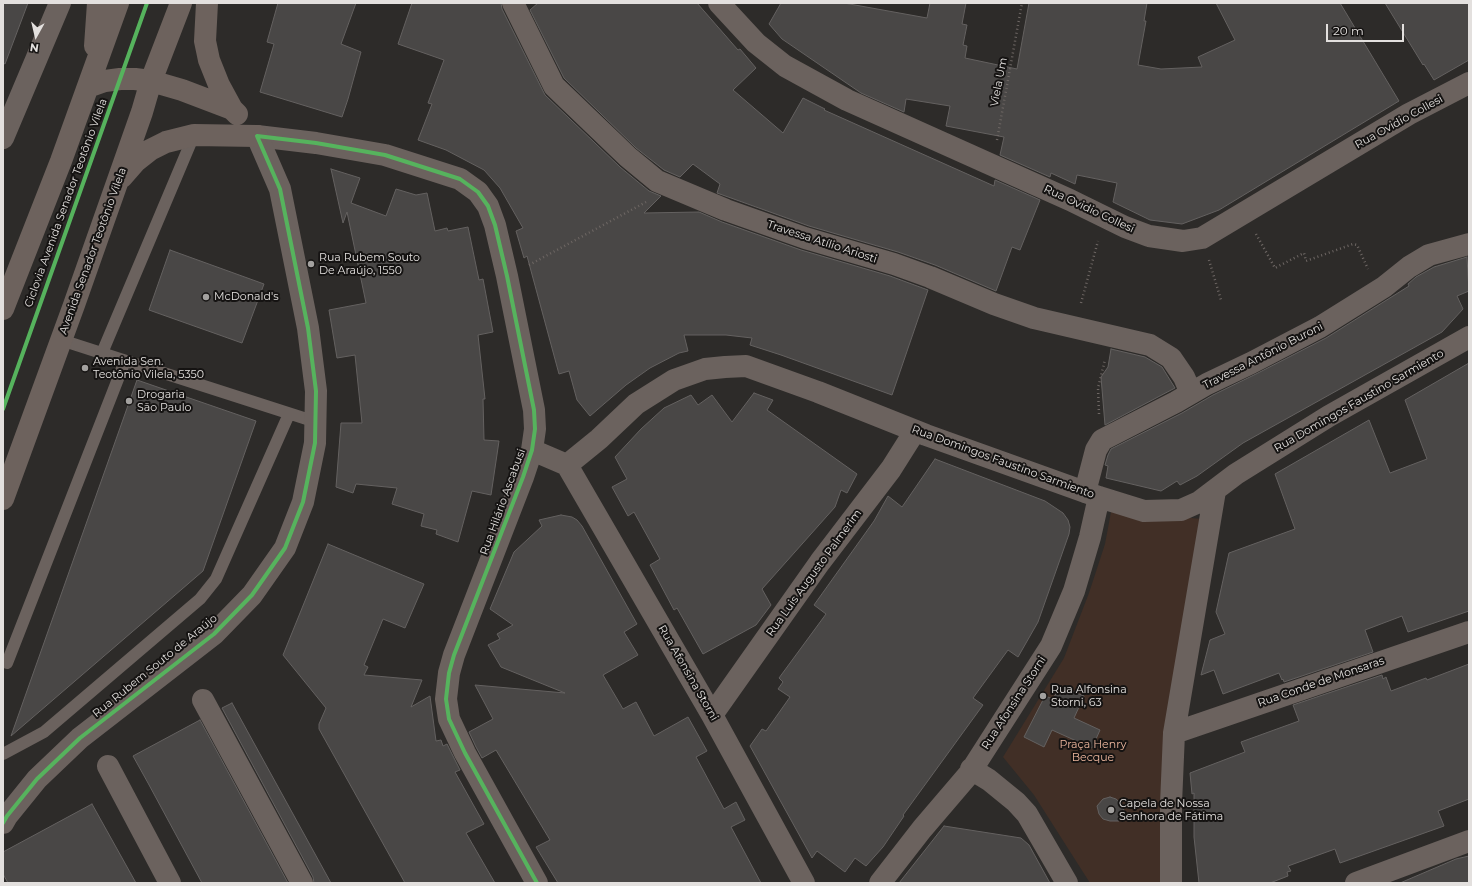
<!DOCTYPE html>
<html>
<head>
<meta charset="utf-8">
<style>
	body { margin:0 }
	#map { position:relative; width:1472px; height:886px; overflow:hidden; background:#2d2b29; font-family:Montserrat,sans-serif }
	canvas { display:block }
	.frame { position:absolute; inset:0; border:4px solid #e3e0de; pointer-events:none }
	.north { position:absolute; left:16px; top:16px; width:40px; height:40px; -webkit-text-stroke:3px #151312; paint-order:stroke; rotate:188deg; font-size:11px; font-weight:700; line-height:16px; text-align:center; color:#e3e0de }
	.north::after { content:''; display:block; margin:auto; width:14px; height:18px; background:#e3e0de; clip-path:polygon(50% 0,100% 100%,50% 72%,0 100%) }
	.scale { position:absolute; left:1326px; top:24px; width:78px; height:18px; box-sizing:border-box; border:2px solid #e3e0de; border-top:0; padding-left:5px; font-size:12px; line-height:14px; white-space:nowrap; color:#e3e0de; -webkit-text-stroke:3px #151312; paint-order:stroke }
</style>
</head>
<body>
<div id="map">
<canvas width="1472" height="886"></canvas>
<div class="frame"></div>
<div class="north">N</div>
<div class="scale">20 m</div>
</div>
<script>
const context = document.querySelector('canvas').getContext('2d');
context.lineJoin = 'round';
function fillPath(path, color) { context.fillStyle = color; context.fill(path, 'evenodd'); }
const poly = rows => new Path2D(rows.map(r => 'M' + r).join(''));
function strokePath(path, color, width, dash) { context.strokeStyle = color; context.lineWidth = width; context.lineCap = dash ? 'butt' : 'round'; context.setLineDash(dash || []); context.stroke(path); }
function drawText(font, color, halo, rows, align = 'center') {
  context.font = font + ' Montserrat,sans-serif'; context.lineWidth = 4; context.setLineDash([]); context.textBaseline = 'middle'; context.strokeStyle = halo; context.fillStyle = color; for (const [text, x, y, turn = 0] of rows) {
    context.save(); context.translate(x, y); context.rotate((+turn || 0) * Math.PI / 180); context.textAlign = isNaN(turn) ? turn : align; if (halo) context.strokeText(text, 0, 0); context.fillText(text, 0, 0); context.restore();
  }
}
const green = poly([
	[1111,512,1203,519,1162,883,1090,883,1034,795,1003,757,1064,658,1089,593,1105,544]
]);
const building = poly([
	[3,3,28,3,5,64,3,63,3,3],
	[278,3,356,3,341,44,361,52,348,99,342,117,260,92,274,44,267,42,278,3],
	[412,3,501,3,502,9,545,95,620,167,649,191,661,196,644,213,699,212,722,222,801,250,890,276,928,290,892,395,781,355,750,345,752,338,726,335,684,335,688,351,679,353,650,368,626,385,590,416,577,400,569,371,559,374,527,256,524,258,516,231,523,228,500,188,484,170,446,150,418,140,432,104,428,103,444,60,398,44,412,3],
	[538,3,697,3,738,50,740,49,756,68,733,90,783,133,803,98,825,109,824,110,994,186,995,180,1040,200,1020,250,1012,247,996,291,935,265,898,252,809,226,731,198,717,193,720,184,693,164,680,177,664,170,636,148,564,78,530,10,538,3],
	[781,3,844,3,927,18,930,3,966,3,962,24,967,25,963,45,967,46,965,58,1017,69,1029,3,1147,3,1144,21,1146,21,1138,65,1161,69,1202,67,1198,57,1235,40,1216,3,1340,3,1399,101,1219,210,1182,224,1150,220,1113,202,1117,183,1077,175,1075,184,1051,173,1050,177,1000,155,1004,137,946,126,950,106,906,99,904,112,861,93,782,39,769,24,781,3],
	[1385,3,1469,3,1469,60,1434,80,1424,64,1423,65,1385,3],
	[331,169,360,178,351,203,386,216,396,189,416,195,427,193,435,231,447,228,448,231,468,227,479,280,483,279,493,332,478,335,485,399,483,399,484,440,499,441,491,495,472,491,458,542,436,534,437,530,421,526,424,514,392,504,397,488,356,484,353,493,336,487,341,423,362,423,355,355,337,358,329,310,366,303,347,212,343,223,331,169],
	[170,250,264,284,242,343,149,310,170,250],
	[1467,257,1469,291,1457,296,1463,309,1442,332,1243,443,1197,476,1180,485,1177,481,1161,491,1106,478,1108,466,1105,465,1108,455,1111,449,1182,413,1213,395,1256,374,1326,338,1409,286,1408,284,1416,277,1434,267,1467,257],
	[1111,349,1145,357,1162,367,1175,388,1105,425,1101,377,1108,367,1111,349],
	[1469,363,1469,611,1408,632,1402,616,1365,630,1373,652,1284,682,1283,679,1282,680,1279,673,1223,694,1214,670,1201,675,1210,640,1225,634,1216,612,1229,553,1295,529,1275,474,1369,420,1390,473,1427,459,1405,400,1469,363],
	[137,380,256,421,203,571,11,736,137,380],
	[754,393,773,400,767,410,857,474,847,493,841,490,835,507,762,589,771,605,756,625,703,654,677,608,674,610,650,565,660,559,634,512,628,516,612,487,627,479,615,457,641,429,664,408,691,395,698,405,712,395,732,422,754,393],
	[935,459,1045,501,1063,513,1068,520,1070,527,1069,534,1038,622,1018,657,1008,650,973,698,983,705,903,815,904,816,883,847,866,866,855,858,845,872,817,851,812,858,750,746,762,729,766,731,790,697,778,689,783,682,779,678,826,614,814,605,874,521,888,496,902,507,935,459],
	[561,515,572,517,577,520,582,526,637,624,624,632,638,655,603,675,623,709,636,702,654,736,688,717,707,751,696,757,724,809,736,802,745,820,731,827,761,883,558,883,536,847,550,840,496,750,482,758,476,747,469,732,493,719,475,685,565,693,501,667,488,645,500,639,497,634,513,625,490,609,514,552,542,526,539,520,561,515],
	[328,544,424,584,405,628,383,619,364,665,368,667,364,675,422,680,411,707,430,696,436,741,441,740,443,746,447,744,460,770,455,772,484,824,466,833,495,883,405,883,319,729,319,724,326,708,283,655,328,544],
	[1469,664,1469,799,1438,811,1444,826,1340,863,1335,849,1288,866,1291,871,1287,872,1288,876,1270,883,1199,883,1194,837,1194,793,1192,794,1190,773,1245,752,1241,742,1299,721,1293,705,1382,675,1383,679,1386,677,1391,691,1426,678,1427,680,1469,664],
	[1060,686,1084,696,1074,718,1100,730,1092,748,1052,730,1044,747,1024,737,1045,696,1053,699,1060,686],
	[232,703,255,745,331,883,314,883,313,877,222,708,232,703],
	[200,720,288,883,202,883,148,783,133,756,200,720],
	[1110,797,1116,799,1123,805,1124,812,1119,821,1110,821,1103,819,1099,814,1097,806,1103,799,1110,797],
	[92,804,136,883,8,883,3,874,3,852,92,804],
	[944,826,1021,838,1029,845,1050,883,899,883,944,826],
	[1469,856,1469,883,1400,883,1456,859,1469,856]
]);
const path = poly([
	[997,140,1022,3],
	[1256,234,1275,268,1304,253,1306,261,1353,244,1357,245,1368,269],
	[1209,260,1221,300],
	[529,265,646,202],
	[1081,303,1098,241],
	[1099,414,1098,388,1105,360]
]);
const service = poly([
	[61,340,316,422],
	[102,353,194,135],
	[7,663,125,361],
	[3,754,44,732,200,599,216,579,289,414]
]);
const minor = poly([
	[513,3,554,86,628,157,657,181,726,210,805,238,894,264,930,277,994,304,1034,318,1150,345,1171,358,1184,377,1191,393],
	[719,3,756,43,785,66,847,100,1070,200,1125,227,1149,236,1183,241,1202,238,1409,114,1469,83],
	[257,136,316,143,385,155,460,179,478,192,488,206,495,225,507,276,534,410,535,429,532,450,523,477,454,655,449,673,446,699,449,719,465,753,537,883],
	[3,138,60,3],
	[532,450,567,465,599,439,636,404,674,380,705,369,725,367,746,366,818,392,926,435,1099,497,1144,511,1181,510,1199,502,1236,474,1329,416,1469,337],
	[567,465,712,715,804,883],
	[1085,492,1096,450,1102,440,1176,402,1207,384,1251,363,1320,327,1384,287,1409,267,1429,255,1469,244],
	[203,700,302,883],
	[712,715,820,562,891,469,915,431],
	[1174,733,1469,632],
	[108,766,170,883],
	[971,769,989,780,1016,802,1027,814,1067,883],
	[880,883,922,829,969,774,1051,646,1074,591,1090,537,1099,497],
	[1171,883,1171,804,1174,733,1215,491],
	[1356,883,1469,841]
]);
const tertiary = poly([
	[3,823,7,816,37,779,80,738,214,634,252,595,285,548,303,502,315,443,316,391,308,328,280,189,257,136]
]);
const primary = poly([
	[207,3,205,41,209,60,219,85,232,109,237,114],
	[95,46,98,3],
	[88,87,105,81,120,79,135,79,151,81,182,90,232,109],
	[122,177,136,161,150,150,166,142,194,135,257,136],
	[3,309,61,161,118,3],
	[3,499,74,305,142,112,151,81,181,3]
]);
const cycleway = poly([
	[3,409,147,3],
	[3,823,7,816,37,779,80,738,214,634,252,595,285,548,303,502,315,443,316,391,308,328,280,189,257,136,316,143,385,155,460,179,478,192,488,206,495,225,507,276,534,410,535,429,532,450,523,477,454,655,449,673,446,699,449,719,465,753,537,883]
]);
const markers = [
	[311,264,4,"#a3a19f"],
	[206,297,4,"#a3a19f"],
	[85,368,4,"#a3a19f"],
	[129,401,4,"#a3a19f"],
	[1043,696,4,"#a3a19f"],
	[1111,810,4,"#a3a19f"]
];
const streetNames = [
	["Viela Um",999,82,-79],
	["Rua Ovidio Collesi",1399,122,-29],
	["Ciclovia Avenida Senador Teotônio Vilela",66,203,-70],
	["Rua Ovidio Collesi",1089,209,25],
	["Travessa Atílio Ariosti",822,242,18],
	["Avenida Senador Teotônio Vilela",93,251,-70],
	["Travessa Antônio Buroni",1263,356,-27],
	["Rua Domingos Faustino Sarmiento",1359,401,-30],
	["Rua Domingos Faustino Sarmiento",1003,462,20],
	["Rua Hilário Ascabusi",503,502,-70],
	["Rua Luis Augusto Palmerim",814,573,-54],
	["Rua Rubem Souto de Araújo",155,666,-39],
	["Rua Afonsina Storni",688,673,60],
	["Rua Conde de Monsaras",1321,682,-19],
	["Rua Afonsina Storni",1014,703,-57]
];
const poiNames = [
	["Rua Rubem Souto",319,258],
	["De Araújo, 1550",319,271],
	["McDonald's",214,297],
	["Avenida Sen.",93,362],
	["Teotônio Vilela, 5350",93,375],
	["Drogaria",137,395],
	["São Paulo",137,408],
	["Rua Alfonsina",1051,690],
	["Storni, 63",1051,703],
	["Capela de Nossa",1119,804],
	["Senhora de Fátima",1119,817]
];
const parkNames = [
	["Praça Henry",1093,745],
	["Becque",1093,758]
];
fillPath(green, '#412f26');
fillPath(building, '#494746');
strokePath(building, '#646160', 1);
strokePath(path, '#6e6764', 2.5, [1, 3]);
strokePath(service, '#6b625e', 12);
strokePath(minor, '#6b625e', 22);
strokePath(tertiary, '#6b625e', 22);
strokePath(primary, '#6d625d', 22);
strokePath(cycleway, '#56b35d', 4);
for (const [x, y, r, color] of markers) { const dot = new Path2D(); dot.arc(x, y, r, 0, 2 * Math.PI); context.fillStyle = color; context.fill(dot); strokePath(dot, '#151312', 1.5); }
drawText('11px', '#e3e0de', '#151312', streetNames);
drawText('11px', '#e3e0de', '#151312', poiNames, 'left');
drawText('11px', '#ecb69d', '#151312', parkNames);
</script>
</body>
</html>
